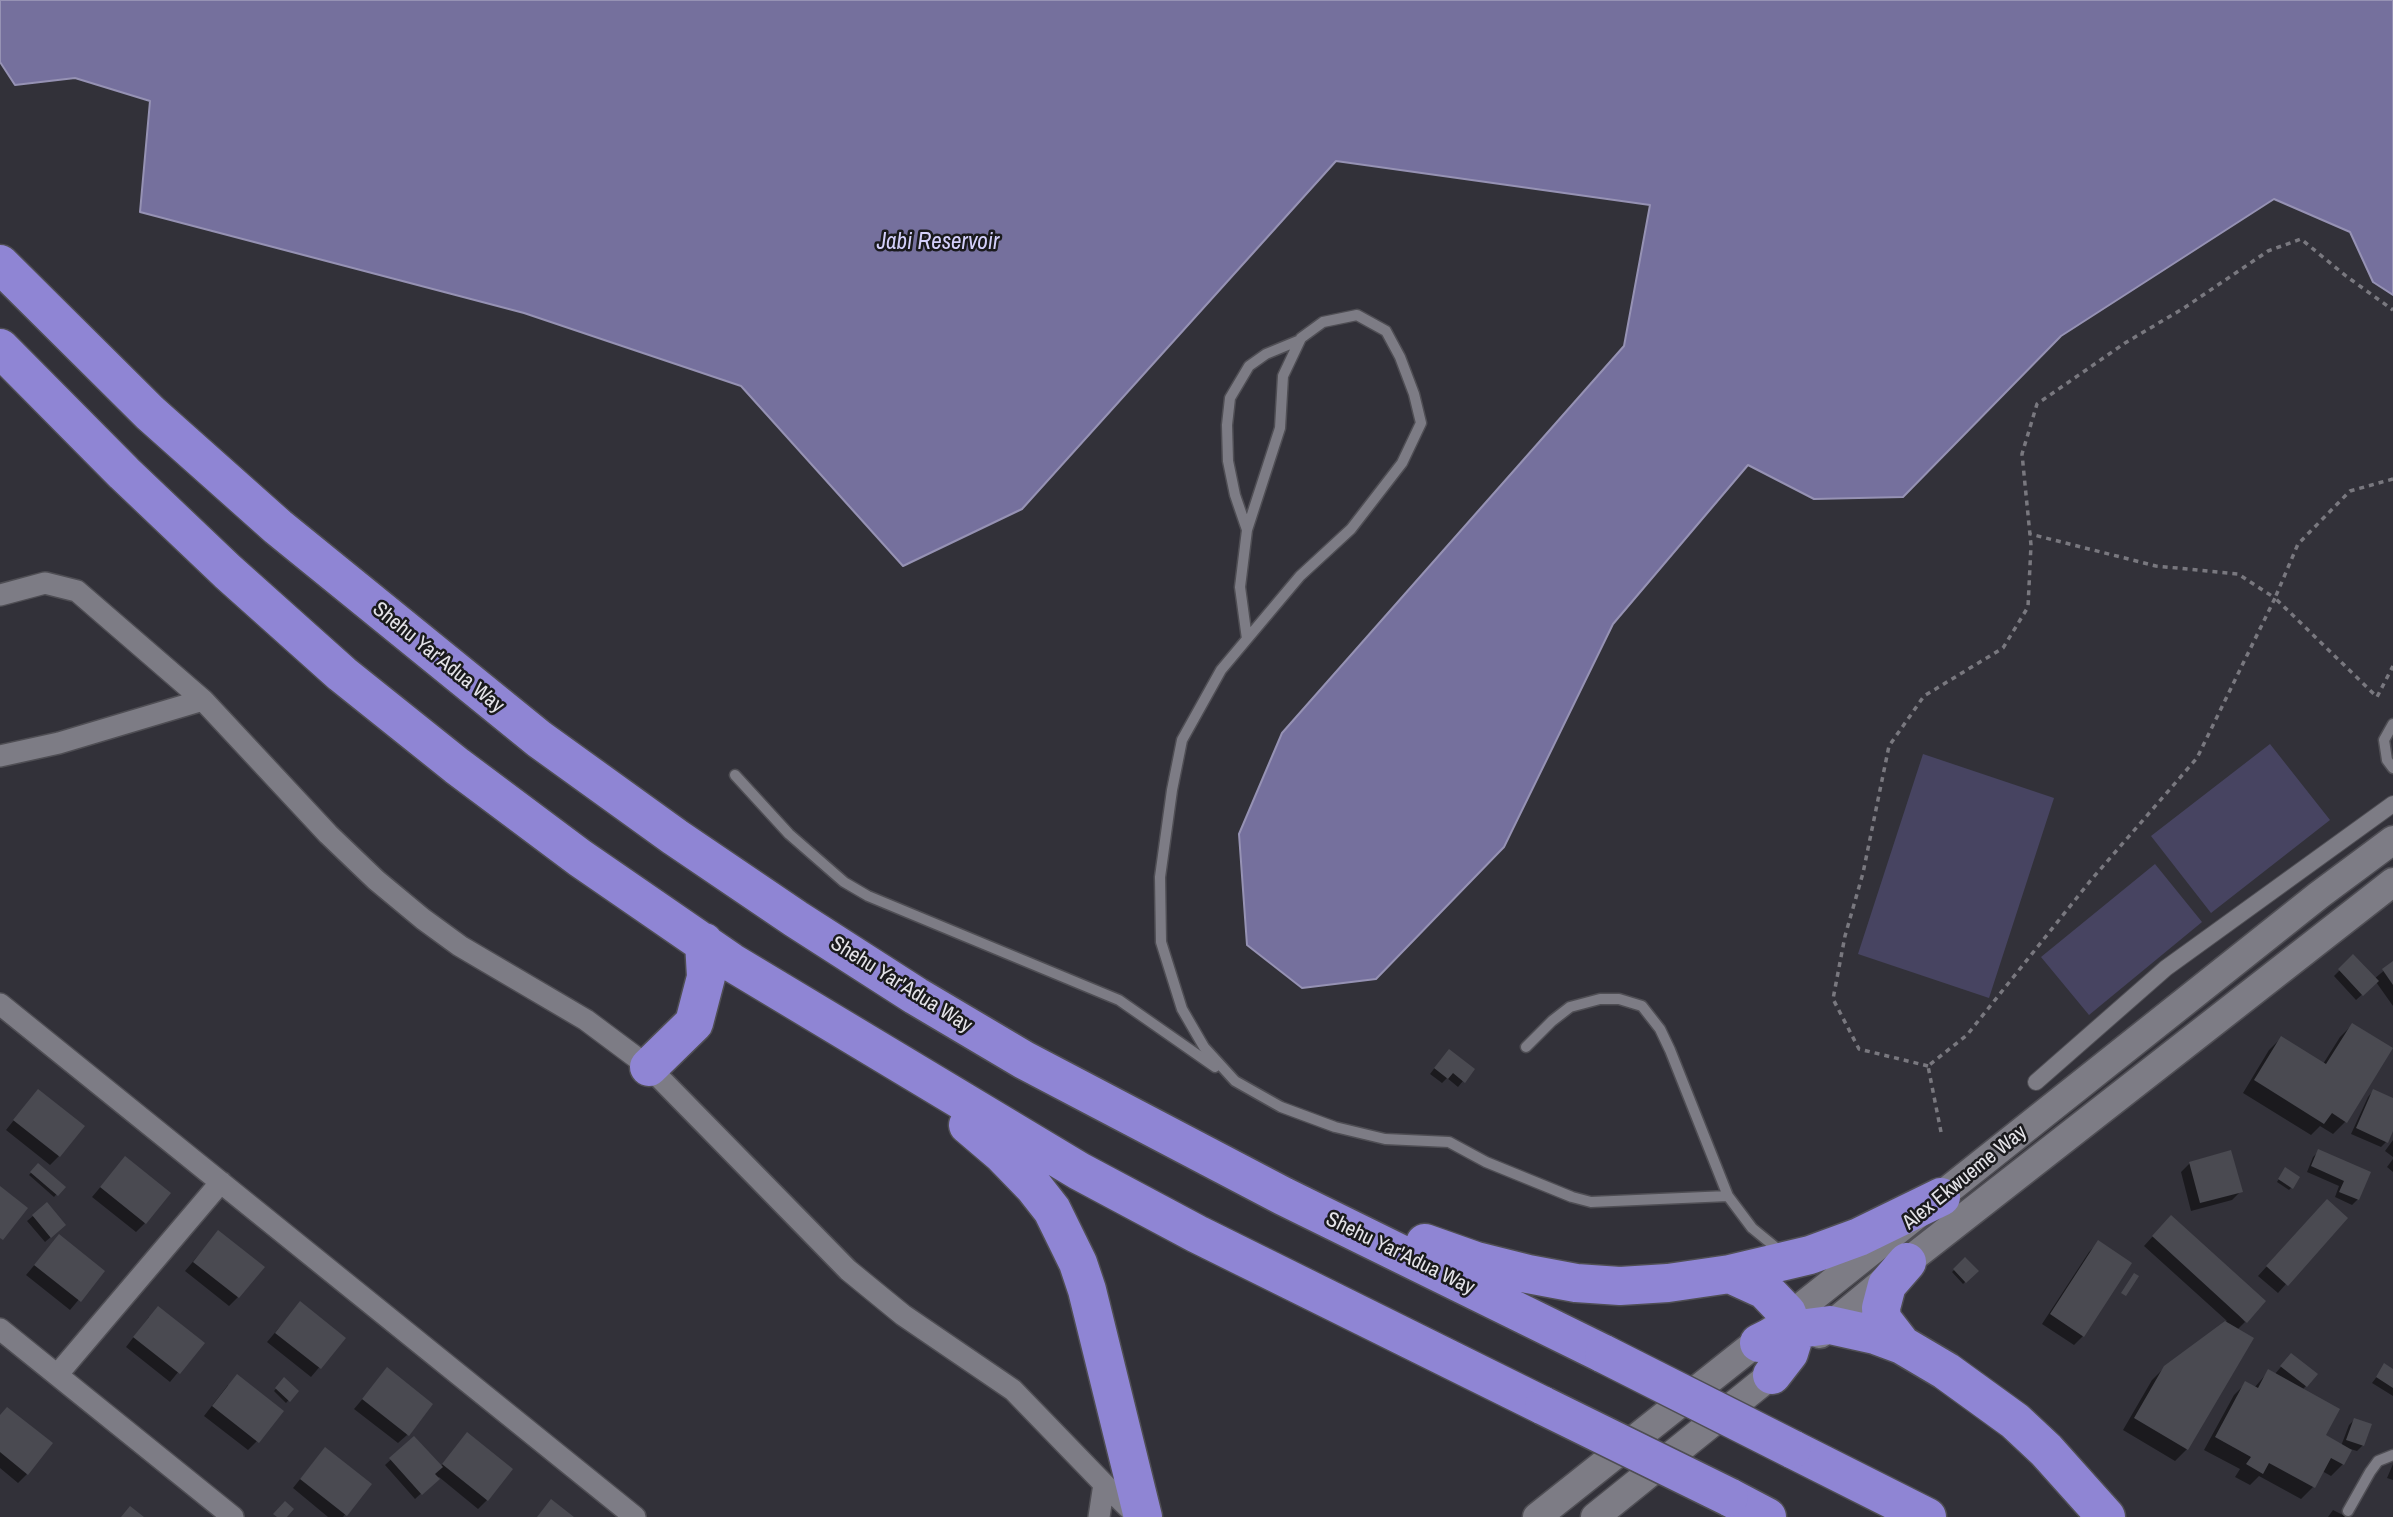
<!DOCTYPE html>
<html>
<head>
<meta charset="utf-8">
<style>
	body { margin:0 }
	canvas { display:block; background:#323139 }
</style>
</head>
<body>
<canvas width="2393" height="1517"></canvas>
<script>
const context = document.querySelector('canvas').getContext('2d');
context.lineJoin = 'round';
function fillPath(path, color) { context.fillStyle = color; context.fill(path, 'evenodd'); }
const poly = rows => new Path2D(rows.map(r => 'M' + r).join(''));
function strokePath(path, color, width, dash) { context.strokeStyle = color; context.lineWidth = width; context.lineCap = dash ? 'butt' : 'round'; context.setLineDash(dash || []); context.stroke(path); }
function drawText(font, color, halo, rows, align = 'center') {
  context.font = font + ' "Archivo Narrow",sans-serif'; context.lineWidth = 5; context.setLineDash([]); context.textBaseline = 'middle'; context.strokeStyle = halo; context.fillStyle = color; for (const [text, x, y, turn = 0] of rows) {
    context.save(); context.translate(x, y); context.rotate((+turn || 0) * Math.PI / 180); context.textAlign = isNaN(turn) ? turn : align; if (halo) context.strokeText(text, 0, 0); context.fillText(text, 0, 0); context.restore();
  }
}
const green = poly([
	[2270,744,2330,820,2211,913,2151,836],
	[1923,754,2054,798,1989,998,1858,954],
	[2155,864,2202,922,2089,1015,2041,957]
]);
const water = poly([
	[0,0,2393,0,2393,295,2373,282,2350,232,2274,199,2061,336,1903,497,1814,499,1748,465,1613,624,1504,847,1376,979,1302,988,1247,945,1239,834,1282,733,1624,346,1650,205,1336,161,1022,509,903,566,741,386,524,313,140,212,150,101,75,78,15,85,0,62,0,0]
]);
const shadow = poly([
	[2353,957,2374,979,2393,963,2393,1006,2376,982,2356,1000,2334,976],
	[2352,1025,2345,1122,2333,1134,2320,1126,2311,1135,2243,1093,2269,1050,2281,1038,2323,1064,2340,1037],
	[1443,1057,1463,1081,1458,1087,1447,1078,1442,1083,1430,1074],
	[2373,1091,2393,1100,2393,1126,2386,1142,2381,1147,2351,1134,2368,1097],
	[30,1100,59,1156,50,1165,6,1130],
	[2393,1140,2393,1157,2385,1151],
	[2319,1151,2369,1173,2358,1199,2352,1205,2335,1197,2339,1186,2307,1172,2313,1157],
	[125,1158,145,1223,136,1232,92,1197],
	[2393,1159,2393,1172,2387,1167],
	[2190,1163,2241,1191,2232,1200,2191,1211,2181,1172],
	[38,1165,63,1187,54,1197,29,1175],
	[2283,1172,2291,1188,2289,1190,2277,1182],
	[2318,1210,2286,1284,2278,1293,2258,1276],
	[33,1216,58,1231,45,1242,27,1221],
	[2162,1226,2245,1322,2237,1330,2187,1449,2175,1461,2123,1430,2152,1380,2165,1367,2227,1321,2144,1246],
	[218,1232,238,1297,229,1306,185,1271],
	[59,1236,103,1271,70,1310,26,1275],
	[2098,1243,2130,1264,2083,1336,2074,1345,2042,1324,2089,1252],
	[1965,1259,1976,1271,1963,1284,1952,1272],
	[300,1303,344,1338,311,1377,267,1342],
	[149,1317,202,1343,170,1382,126,1347],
	[2286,1361,2306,1386,2302,1390,2323,1436,2341,1446,2349,1425,2354,1420,2363,1445,2357,1451,2350,1449,2343,1464,2331,1476,2322,1471,2313,1487,2301,1499,2259,1476,2250,1485,2235,1477,2240,1469,2204,1450,2234,1395,2246,1383,2254,1388,2268,1372,2274,1375],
	[2385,1366,2393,1371,2393,1396,2372,1383],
	[387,1370,407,1435,398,1443,354,1409],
	[284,1380,297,1391,286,1403,274,1391],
	[228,1385,257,1441,248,1450,204,1416],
	[0,1416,27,1474,18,1483,0,1468],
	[467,1435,487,1500,478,1509,439,1477,415,1499,385,1465,414,1438,440,1467],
	[317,1458,369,1484,343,1517,328,1517,293,1488],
	[2393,1464,2393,1480,2387,1478],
	[2333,1510,2347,1517,2328,1517]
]);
const building = poly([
	[2353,954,2379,981,2363,996,2338,969],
	[2393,961,2393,985,2382,969],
	[2352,1023,2393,1048,2347,1123,2332,1113,2324,1124,2254,1080,2281,1036,2326,1064],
	[1449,1049,1475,1069,1465,1083,1453,1073,1448,1079,1434,1068],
	[38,1089,85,1126,60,1157,13,1120],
	[2373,1089,2393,1098,2393,1131,2388,1143,2356,1128],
	[2318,1149,2371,1172,2359,1200,2339,1192,2344,1181,2311,1166],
	[2231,1150,2243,1192,2200,1203,2189,1162],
	[125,1156,171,1193,146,1224,100,1187],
	[38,1163,66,1187,58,1196,30,1172],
	[2285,1167,2300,1177,2293,1189,2278,1179],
	[0,1186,28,1208,3,1240,0,1238],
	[2327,1199,2348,1218,2288,1286,2266,1266],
	[47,1202,66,1225,51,1238,32,1215],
	[2171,1215,2266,1301,2247,1323,2152,1236],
	[218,1230,265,1267,239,1298,193,1262],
	[59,1234,105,1271,81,1302,34,1265],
	[2098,1240,2132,1263,2084,1337,2050,1314],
	[1965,1257,1979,1271,1966,1283,1953,1269],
	[2134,1273,2139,1276,2126,1296,2121,1293],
	[300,1301,346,1338,321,1369,275,1333],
	[158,1306,205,1343,180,1374,133,1337],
	[2225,1321,2254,1338,2188,1450,2134,1418,2164,1366],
	[2291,1353,2318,1374,2307,1387,2280,1366],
	[2384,1363,2393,1369,2393,1388,2376,1377],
	[387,1367,433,1404,409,1436,362,1399],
	[2268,1369,2340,1409,2326,1435,2352,1450,2344,1465,2331,1458,2315,1488,2269,1463,2263,1474,2246,1464,2251,1457,2215,1437,2245,1381,2258,1388],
	[237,1374,284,1411,259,1443,212,1406],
	[284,1377,299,1391,290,1402,275,1388],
	[7,1407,53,1443,28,1475,0,1452,0,1415],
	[2354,1418,2372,1424,2364,1446,2346,1440],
	[467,1432,513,1469,488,1501,442,1464],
	[414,1436,443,1467,435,1474,440,1479,422,1495,389,1458],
	[325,1447,372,1484,347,1516,300,1479],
	[551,1499,574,1517,537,1517],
	[285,1501,294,1509,287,1517,277,1517,273,1514],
	[130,1506,144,1517,121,1517]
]);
const path = poly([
	[2393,479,2350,491,2298,544,2275,598,2377,697,2393,666],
	[1928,1066,1859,1049,1833,999,1845,936,1863,873,1889,746,1924,696,2003,648,2028,607,2031,545,2022,454,2037,404,2125,343,2184,308,2268,251,2301,239,2346,276,2393,310],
	[1941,1132,1928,1066,1967,1035,2091,880,2197,758,2275,598,2238,574,2156,566,2030,534]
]);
const service = poly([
	[1247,530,1235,495,1228,461,1227,425,1230,398,1249,366,1266,354,1300,340],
	[1247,639,1240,587,1247,530,1280,428,1283,376,1301,338,1323,322,1357,315,1386,331,1400,357,1414,394,1421,423,1402,463,1351,529,1300,576,1247,639,1221,670,1182,740,1172,790,1160,877,1161,942,1182,1009,1204,1047,1235,1081,1281,1107,1335,1127,1385,1139,1449,1142,1486,1162,1572,1197,1591,1202,1728,1196],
	[2393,724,2384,740,2387,760,2393,768],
	[735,775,789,834,844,882,868,896,1119,1000,1215,1067],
	[1526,1047,1552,1021,1570,1007,1600,999,1619,999,1642,1006,1660,1029,1670,1050,1728,1196,1752,1228,1774,1246,1778,1256],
	[2348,1511,2370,1472,2378,1461,2393,1455]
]);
const pedestrian = poly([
	[2036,1082,2166,968,2393,804]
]);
const minor = poly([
	[0,595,45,583,77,591,203,700,328,834,376,880,423,919,460,946,586,1020,649,1067,848,1270,903,1315,1013,1390,1104,1484,1138,1517],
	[0,756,59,743,203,700],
	[0,1004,635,1517],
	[0,1329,233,1517],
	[57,1375,221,1182],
	[1099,1517,1104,1484]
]);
const tertiary = poly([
	[1820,1334,1907,1262,2393,882],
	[1537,1517,2319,895,2393,840],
	[1595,1517,1786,1363]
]);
const motorway = poly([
	[0,264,150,413,278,527,539,739,675,837,796,919,916,996,1024,1060,1283,1196,1604,1354],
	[0,348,124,473,228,572,342,674,457,766,580,858,731,962,1079,1171,1197,1234,1544,1406],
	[649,1067,694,1023,706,977,704,942],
	[968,1125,1002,1154,1034,1187,1052,1210,1078,1263,1087,1290,1143,1517],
	[1425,1243,1476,1261,1528,1274,1576,1283,1620,1286,1668,1283,1730,1274,1810,1255,1859,1237,1941,1197],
	[1730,1274,1765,1290,1787,1313,1792,1326,1793,1340,1789,1353,1772,1375],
	[1759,1343,1783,1331,1830,1325,1875,1335,1902,1345,1946,1371,2015,1421,2046,1450,2106,1517],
	[1902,1345,1882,1319,1881,1308,1887,1285,1907,1262],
	[1792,1449,1927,1517],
	[1729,1497,1767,1517]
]);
const motorwayBridge = poly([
	[1604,1354,1792,1449],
	[1544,1406,1729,1497]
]);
const streetNames = [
	["Shehu Yar'Adua Way",438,658,39],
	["Shehu Yar'Adua Way",901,985,32],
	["Alex Ekwueme Way",1965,1178,-39],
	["Shehu Yar'Adua Way",1400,1254,26]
];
const waterNames = [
	["Jabi Reservoir",938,243]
];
fillPath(green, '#474461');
fillPath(water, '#75709d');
strokePath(water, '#9692b4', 2);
fillPath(shadow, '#0007');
fillPath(building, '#4a4a51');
strokePath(service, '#4f4e54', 13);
strokePath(pedestrian, '#4f4e54', 18);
strokePath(minor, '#4f4e54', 24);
strokePath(tertiary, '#4f4e54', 31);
strokePath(motorway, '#4f4e54', 41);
strokePath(path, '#79787f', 3.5, [5, 5]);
strokePath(service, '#7d7c85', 10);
strokePath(pedestrian, '#7d7c85', 16);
strokePath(minor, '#7d7c85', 21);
strokePath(tertiary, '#7d7c85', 28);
strokePath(motorway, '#8f85d4', 38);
strokePath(motorwayBridge, '#4f4e54', 41, []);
strokePath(motorwayBridge, '#8f85d4', 38);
drawText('21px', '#e4e3e8', '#1a1a1d', streetNames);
drawText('italic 23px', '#d4d0fb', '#1a1a1d', waterNames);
</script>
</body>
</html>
